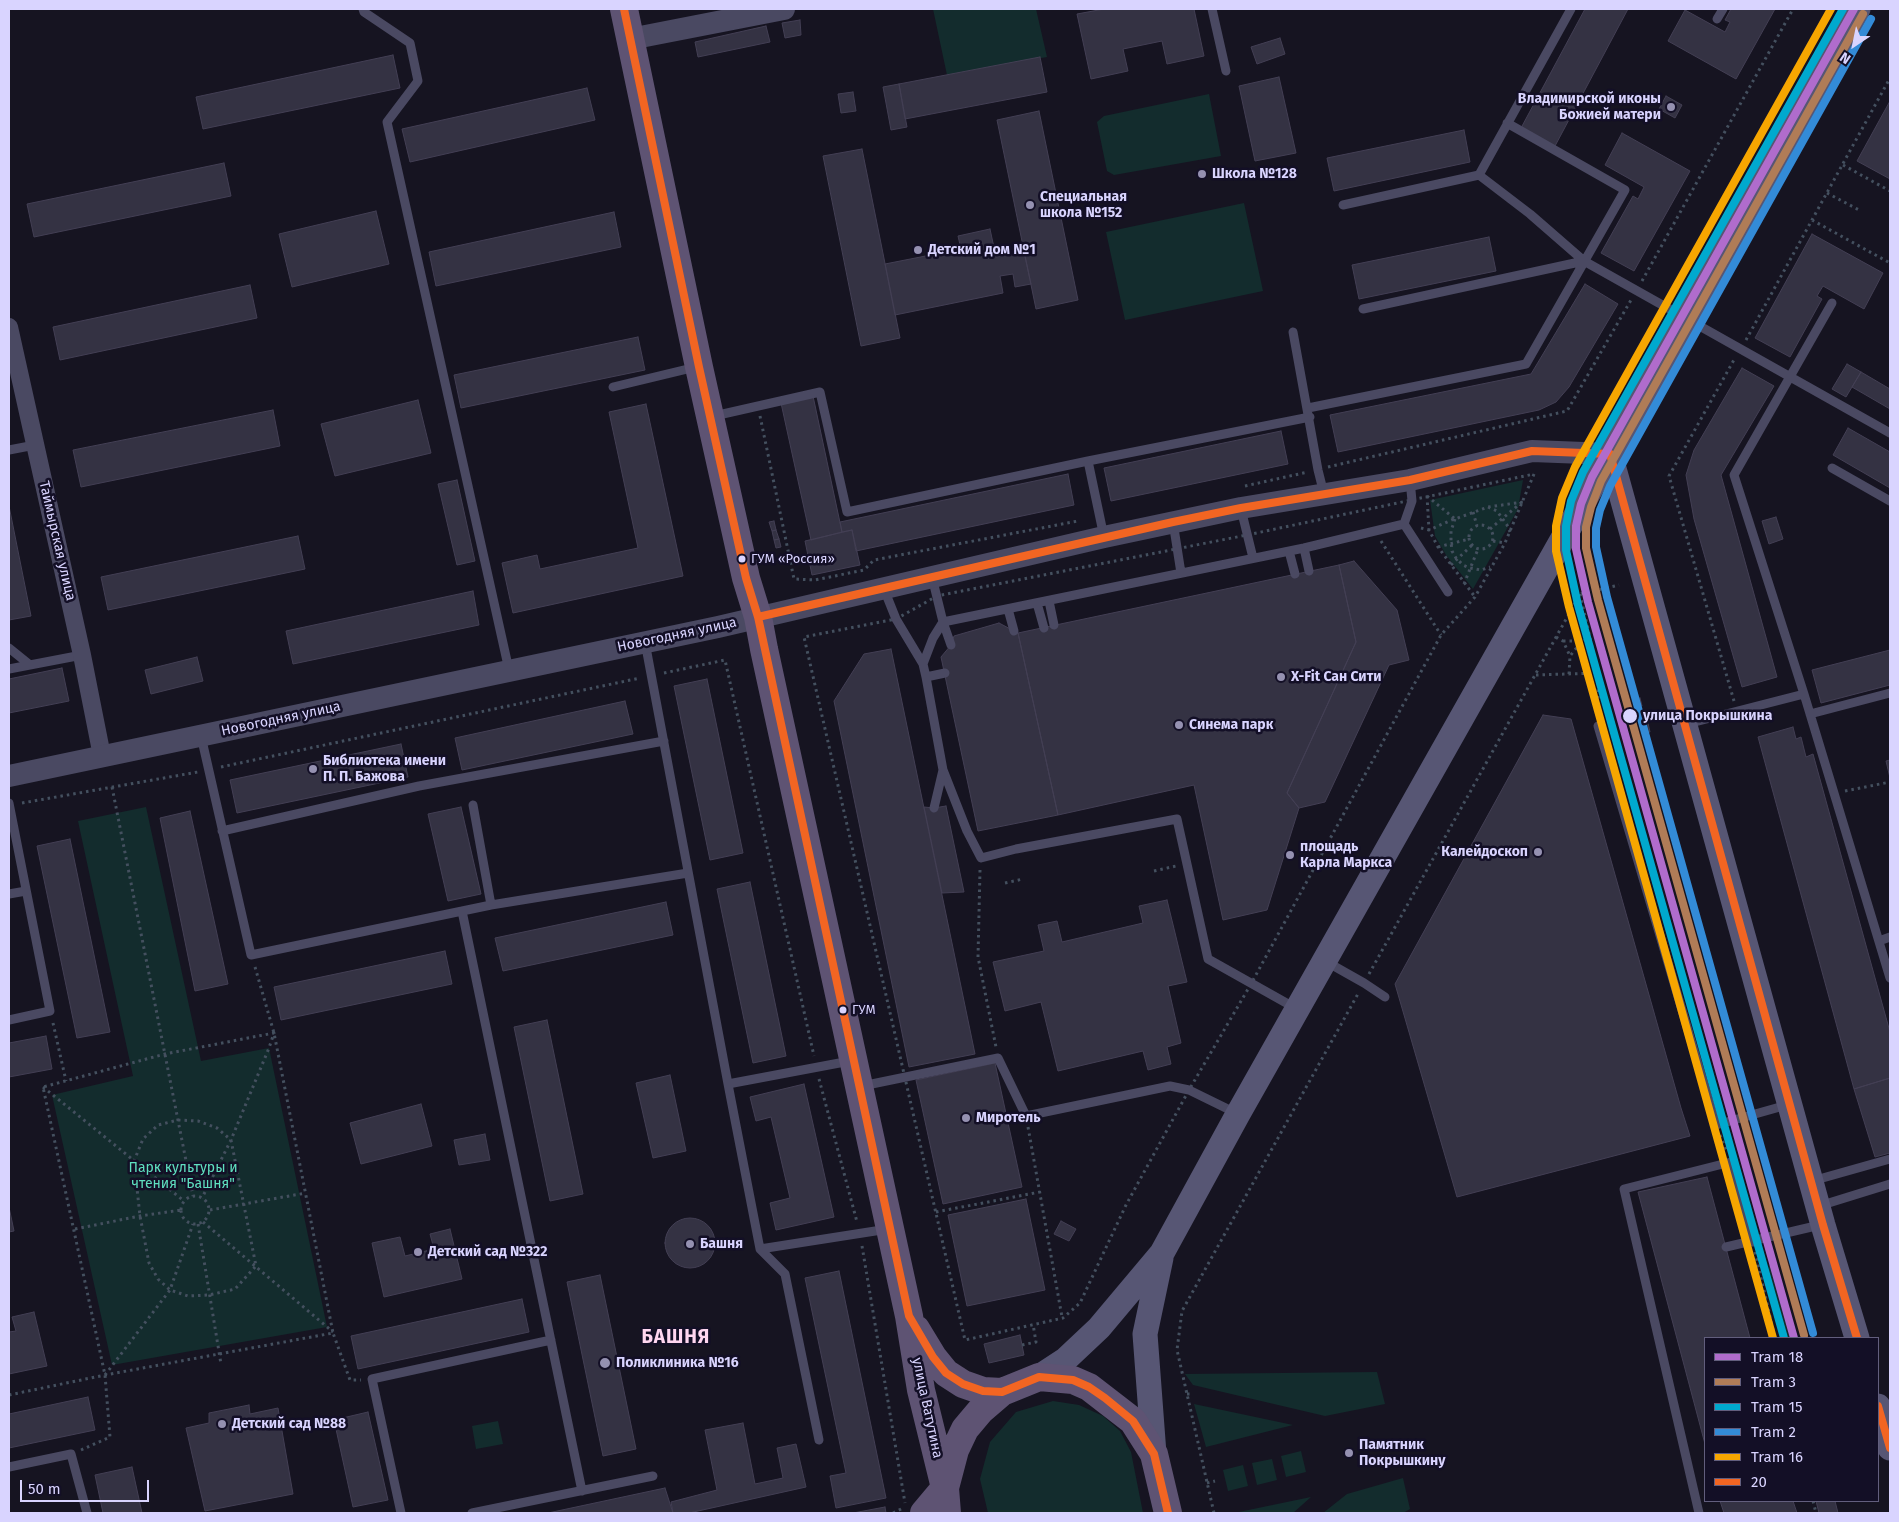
<!DOCTYPE html>
<html>
<head>
<meta charset="utf-8">
<style>
	body { margin:0 }
	#map { position:relative; width:1899px; height:1522px; overflow:hidden; background:#161421; font-family:"Fira Sans",sans-serif }
	canvas { display:block }
	.frame { position:absolute; inset:0; border:10px solid #d9d4ff; pointer-events:none }
	.legend { position:absolute; left:1704px; top:1337px; width:175px; height:165px; box-sizing:border-box; background:#130f26; border:1px solid #625e7d; margin:0; padding:6px 9px; list-style:none; font-size:15px; color:#d9d4ff }
	.legend li { display:flex; align-items:center; gap:10px; height:25px }
	.legend b { width:25px; border:1px solid #625e7d }
	.north { position:absolute; left:1829px; top:20px; width:50px; height:50px; -webkit-text-stroke:4px #130f26; paint-order:stroke; rotate:214deg; font-size:14px; font-weight:700; line-height:20px; text-align:center; color:#d9d4ff }
	.north::after { content:''; display:block; margin:auto; width:18px; height:22px; background:#d9d4ff; clip-path:polygon(50% 0,100% 100%,50% 72%,0 100%) }
	.scale { position:absolute; left:20px; top:1480px; width:129px; height:22px; box-sizing:border-box; border:2px solid #d9d4ff; border-top:0; padding-left:6px; font-size:15px; line-height:18px; white-space:nowrap; color:#d9d4ff; -webkit-text-stroke:4px #130f26; paint-order:stroke }
</style>
</head>
<body>
<div id="map">
<canvas width="1899" height="1522"></canvas>
<div class="frame"></div>
<ul class="legend">
<li><b style="height:6px;background:#b06ccc"></b>Tram 18</li>
<li><b style="height:6px;background:#b07c57"></b>Tram 3</li>
<li><b style="height:6px;background:#00a9ce"></b>Tram 15</li>
<li><b style="height:6px;background:#338bd7"></b>Tram 2</li>
<li><b style="height:6px;background:#f7a600"></b>Tram 16</li>
<li><b style="height:6px;background:#f26522"></b>20</li>
</ul>
<div class="north">N</div>
<div class="scale">50 m</div>
</div>
<script>
const context = document.querySelector('canvas').getContext('2d');
context.lineJoin = 'round';
function fillPath(path, color) { context.fillStyle = color; context.fill(path, 'evenodd'); }
const poly = rows => new Path2D(rows.map(r => 'M' + r).join(''));
function strokePath(path, color, width, dash) { context.strokeStyle = color; context.lineWidth = width; context.lineCap = dash ? 'butt' : 'round'; context.setLineDash(dash || []); context.stroke(path); }
function drawText(font, color, halo, rows, align = 'center') {
  context.font = font + ' "Fira Sans",sans-serif'; context.lineWidth = 5; context.setLineDash([]); context.textBaseline = 'middle'; context.strokeStyle = halo; context.fillStyle = color; for (const [text, x, y, turn = 0] of rows) {
    context.save(); context.translate(x, y); context.rotate((+turn || 0) * Math.PI / 180); context.textAlign = isNaN(turn) ? turn : align; if (halo) context.strokeText(text, 0, 0); context.fillText(text, 0, 0); context.restore();
  }
}
const green = poly([
	[933,9,1036,9,1047,57,947,75],
	[1209,94,1221,156,1114,175,1107,171,1097,122,1104,116],
	[1244,203,1263,291,1125,320,1106,232],
	[1523,480,1518,509,1473,589,1446,555,1435,536,1430,500],
	[146,807,201,1061,269,1048,327,1327,112,1365,52,1095,133,1076,78,821],
	[1770,1264,1791,1338,1783,1338,1766,1273],
	[1377,1372,1385,1404,1325,1416,1193,1385,1185,1374],
	[1053,1401,1079,1405,1103,1416,1120,1431,1131,1452,1143,1513,988,1513,980,1479,990,1442,1016,1412],
	[1194,1404,1293,1425,1206,1447],
	[498,1421,503,1444,476,1449,472,1426],
	[1301,1451,1306,1472,1286,1477,1281,1456],
	[1272,1459,1277,1480,1257,1485,1252,1463],
	[1243,1465,1248,1486,1228,1491,1223,1470],
	[1403,1478,1410,1509,1403,1513,1323,1513,1347,1494],
	[1311,1497,1293,1513,1234,1513]
]);
const building = poly([
	[1104,9,1194,9,1204,56,1167,64,1162,41,1123,49,1128,71,1091,79,1077,14,1104,9],
	[1585,9,1628,9,1555,146,1521,128,1585,9],
	[1731,9,1775,9,1736,79,1668,41,1685,10,1725,32,1730,22,1725,20,1731,9],
	[800,20,801,35,785,38,782,23,800,20],
	[766,26,770,42,698,57,695,42,766,26],
	[1280,38,1285,54,1257,64,1251,47,1280,38],
	[393,55,400,88,203,129,196,97,393,55],
	[1040,57,1047,92,905,119,899,84,1040,57],
	[1279,77,1296,153,1255,161,1239,86,1279,77],
	[899,84,907,127,891,130,883,87,899,84],
	[587,88,595,120,410,162,402,129,587,88],
	[853,92,856,111,841,113,838,94,853,92],
	[1666,96,1682,105,1675,118,1659,109,1666,96],
	[1890,101,1890,179,1857,161,1890,101],
	[1039,111,1078,300,1036,309,997,120,1039,111],
	[1464,130,1470,162,1334,191,1327,158,1464,130],
	[1622,133,1690,171,1634,271,1601,253,1633,196,1638,199,1644,187,1605,165,1622,133],
	[862,149,900,338,861,346,823,156,862,149],
	[224,163,231,196,34,237,27,204,224,163],
	[376,211,389,264,292,287,279,234,376,211],
	[614,212,621,247,436,286,429,252,614,212],
	[990,229,996,257,1024,252,1031,284,1015,287,1013,274,1000,276,1003,293,895,315,885,264,961,249,958,236,990,229],
	[1812,234,1883,273,1864,309,1823,286,1817,296,1822,299,1790,357,1755,338,1812,234],
	[1489,237,1496,271,1359,299,1352,265,1489,237],
	[1585,284,1618,304,1569,387,1556,402,1539,410,1338,452,1330,415,1531,374,1585,284],
	[250,285,257,318,60,360,53,327,250,285],
	[638,337,645,370,461,408,454,375,638,337],
	[1847,364,1861,372,1846,397,1832,389,1847,364],
	[1742,368,1774,386,1721,475,1777,677,1742,687,1694,519,1686,475,1694,450,1742,368],
	[1861,372,1890,389,1890,409,1852,387,1861,372],
	[813,396,842,532,811,540,781,403,813,396],
	[418,400,431,453,335,476,321,424,418,400],
	[646,404,683,576,513,613,502,563,537,555,540,569,638,548,609,412,646,404],
	[273,410,280,446,81,487,73,450,273,410],
	[1848,428,1890,452,1890,488,1833,455,1848,428],
	[1281,431,1288,464,1111,501,1104,468,1281,431],
	[1068,474,1074,505,856,551,852,530,842,532,840,522,1068,474],
	[457,480,475,561,457,565,438,484,457,480],
	[9,506,31,616,9,620,9,506],
	[1776,517,1783,539,1769,544,1762,521,1776,517],
	[774,521,776,530,772,531,769,522,774,521],
	[776,530,779,539,774,540,772,531,776,530],
	[852,530,860,565,812,575,805,541,852,530],
	[298,536,305,569,108,610,101,577,298,536],
	[779,539,781,547,776,548,774,540,779,539],
	[1354,561,1397,610,1409,660,1389,665,1325,802,1299,808,1287,793,1356,642,1339,565,1354,561],
	[1339,565,1356,642,1287,793,1299,808,1267,910,1223,920,1194,785,1058,815,1018,633,1339,565],
	[473,591,479,625,293,664,286,631,473,591],
	[999,623,1018,633,1058,815,978,831,941,657,951,645,954,636,999,623],
	[891,649,975,1054,909,1067,834,701,864,654,891,649],
	[1890,650,1890,685,1821,703,1812,670,1890,650],
	[197,657,203,681,151,694,145,670,197,657],
	[62,668,69,701,9,713,9,679,62,668],
	[707,679,743,853,710,860,674,686,707,679],
	[1640,698,1642,706,1637,707,1635,700,1640,698],
	[625,701,633,734,462,770,455,738,625,701],
	[1543,715,1571,719,1681,1108,1690,1136,1457,1197,1395,984,1543,715],
	[1648,723,1650,732,1644,733,1642,724,1648,723],
	[1793,727,1796,739,1801,737,1806,757,1813,754,1890,1032,1890,1078,1854,1089,1758,737,1793,727],
	[401,744,408,777,237,813,230,780,401,744],
	[1890,760,1890,778,1886,761,1890,760],
	[946,806,964,892,942,893,924,807,934,808,946,806],
	[461,807,481,894,448,901,428,814,461,807],
	[190,811,228,984,195,991,160,818,190,811],
	[70,839,110,1032,77,1038,37,846,70,839],
	[750,882,786,1056,753,1063,717,889,750,882],
	[1167,900,1187,982,1168,986,1181,1043,1167,1047,1171,1064,1148,1070,1143,1051,1058,1071,1041,1002,1005,1011,993,962,1044,951,1038,925,1057,921,1062,942,1143,923,1139,906,1167,900],
	[666,902,673,935,503,971,495,938,666,902],
	[445,951,452,984,281,1020,274,987,445,951],
	[547,1020,583,1194,550,1201,514,1027,547,1020],
	[46,1036,52,1069,9,1077,9,1043,46,1036],
	[995,1063,1022,1187,943,1204,916,1080,995,1063],
	[670,1075,686,1151,653,1158,636,1083,670,1075],
	[1890,1078,1890,1153,1875,1157,1854,1089,1890,1078],
	[804,1084,834,1217,776,1230,770,1203,790,1198,771,1117,756,1121,750,1097,804,1084],
	[421,1104,432,1146,361,1164,350,1123,421,1104],
	[485,1134,490,1160,459,1165,454,1140,485,1134],
	[1707,1177,1750,1338,1705,1338,1705,1444,1638,1192,1707,1177],
	[1026,1199,1045,1290,967,1306,948,1215,1026,1199],
	[9,1207,14,1231,9,1232,9,1207],
	'665 1243a25 25 0 1 1 50 0a25 25 0 1 1-50 0Z',
	[1061,1221,1076,1229,1069,1241,1054,1234,1061,1221],
	[450,1229,462,1279,384,1297,372,1243,400,1237,405,1256,434,1249,430,1234,450,1229],
	[839,1271,886,1498,836,1508,830,1476,846,1473,805,1278,839,1271],
	[600,1275,636,1449,603,1456,567,1282,600,1275],
	[522,1299,529,1332,358,1369,351,1336,522,1299],
	[34,1312,47,1366,9,1374,9,1332,16,1331,12,1317,34,1312],
	[1020,1335,1024,1355,989,1363,984,1344,1020,1335],
	[88,1397,95,1430,9,1448,9,1414,88,1397],
	[249,1405,250,1414,278,1408,293,1494,205,1511,186,1428,209,1423,209,1413,249,1405],
	[368,1412,388,1500,353,1507,334,1420,368,1412],
	[743,1423,755,1484,783,1478,777,1448,796,1444,806,1487,689,1513,673,1513,671,1502,717,1490,705,1430,743,1423],
	[132,1467,142,1513,103,1513,95,1475,132,1467],
	[665,1488,673,1513,548,1513,665,1488],
	[1720,1501,1793,1501,1797,1513,1724,1513,1720,1501],
	[1816,1501,1835,1501,1838,1513,1819,1513,1816,1501],
	[885,1507,886,1513,853,1513,885,1507]
]);
const path = poly([
	[1843,165,1890,191],
	[1827,193,1861,211],
	[1812,220,1890,263],
	[1642,281,1793,9],
	[1746,340,1890,78],
	[760,416,794,579,815,580,864,570,874,560,1078,521],
	[1328,467,1567,411,1631,300],
	[1534,474,1505,543,1475,597,1441,635,1251,984,1189,1090,1126,1205,1080,1303,1063,1318,965,1340,804,637,896,619,937,596,1247,535,1534,474],
	[1245,486,1308,472],
	[1427,496,1429,530,1438,547,1475,597],
	[1427,496,1455,519,1488,507,1523,502],
	[1488,507,1497,511,1507,525,1510,532],
	[1473,512,1477,526],
	[1455,519,1451,531,1451,542,1452,551,1456,558,1463,565,1470,568,1481,570,1490,567],
	'1469 537a12 12 0 1 1 24 0a12 12 0 1 1-24 0Z',
	[1421,528,1429,530,1454,519],
	[1490,529,1522,502],
	[1381,541,1441,635],
	[1493,541,1505,543],
	[1438,547,1469,539],
	[1451,565,1472,545],
	[1464,584,1478,549],
	[1580,594,1598,673,1598,715],
	[1556,637,1563,641,1570,656],
	[1563,641,1581,641],
	[664,673,725,660,814,1056],
	[1569,674,1570,656,1582,641,1590,638],
	[1536,675,1598,673],
	[1734,701,1669,476,1735,358],
	[221,767,640,678],
	[112,787,193,1196],
	[1845,791,1890,782],
	[22,803,198,772],
	[980,870,978,957,996,1047],
	[1154,871,1176,866],
	[1005,883,1023,879],
	[255,967,274,1033,333,1333],
	[1369,974,1580,594,1619,585],
	[53,1023,66,1081],
	[819,1079,857,1222],
	[43,1087,184,1201],
	[178,1120,198,1121,217,1128,231,1140,256,1266,235,1289,209,1295,188,1296,170,1290,158,1279,149,1263,140,1216,134,1161,143,1139,158,1125,178,1120],
	[1028,1127,1062,1317],
	[1720,1135,1727,1152],
	'181 1210a14 14 0 1 1 28 0a14 14 0 1 1-28 0Z',
	[210,1210,306,1193],
	[936,1212,1040,1192],
	[203,1222,333,1332],
	[198,1224,221,1364],
	[75,1229,140,1216,181,1210],
	[862,1246,905,1503],
	[1755,1252,1775,1338],
	[1022,1345,1036,1342,1033,1324],
	[105,1375,170,1290,193,1224],
	[1187,1394,1193,1394],
	[9,1395,105,1375,333,1333,350,1380,361,1380],
	[81,1450,110,1437,105,1375,43,1087,165,1054,274,1033,269,1048,231,1140,202,1198],
	[1207,1483,1215,1481],
	[1813,1501,1816,1513],
	[893,1513,903,1508],
	[1214,1513,1177,1350,1182,1311,1359,992]
]);
const service = poly([
	[363,9,364,12,410,43,418,81,387,122,509,670],
	[1212,9,1226,71],
	[1717,19,1723,9],
	[1479,175,1530,214,1584,261,1890,433],
	[1343,205,1479,175,1571,9],
	[1832,303,1734,475,1804,694,1890,978],
	[1363,309,1584,261],
	[1293,332,1318,470,1324,494],
	[613,387,696,367],
	[1308,408,1526,364,1625,190,1507,123],
	[714,416,820,392,847,512,1088,461,1310,417],
	[9,450,35,445],
	[1088,461,1104,537],
	[1832,468,1890,501],
	[1241,509,1253,558],
	[1173,522,1181,573],
	[1404,524,1448,592],
	[1304,548,1309,571],
	[1289,551,1295,574],
	[932,577,943,622,951,645],
	[884,589,896,619,923,664,926,677,943,770,967,831,981,858,1016,849,1177,819,1208,959,1297,1009],
	[1049,601,1054,625],
	[1037,603,1044,628],
	[1008,609,1014,631],
	[645,642,728,1084,850,1061],
	[9,648,30,665],
	[923,664,933,638,943,622,1304,548,1404,524,1412,501,1410,480],
	[9,669,82,655],
	[926,677,945,673],
	[1810,714,1890,693],
	[1687,724,1804,694],
	[1598,726,1716,1125,1787,1105],
	[201,736,251,955,491,905,688,873],
	[9,803,50,1011,9,1020],
	[473,805,491,905],
	[934,808,943,770],
	[222,831,419,786,664,741],
	[9,894,26,891],
	[462,911,582,1491],
	[1879,941,1890,937],
	[1325,961,1364,983,1385,997],
	[728,1084,760,1249,888,1229],
	[862,1086,998,1058,1026,1116,1170,1086,1189,1090,1236,1113],
	[1812,1181,1890,1159],
	[1819,1206,1890,1184],
	[1726,1247,1820,1225],
	[760,1249,785,1274,819,1440],
	[9,1467,71,1454,87,1513],
	[401,1513,372,1379,551,1340],
	[472,1513,653,1476],
	[1699,1513,1624,1189,1731,1162,1753,1242]
]);
const minor = poly([
	[9,327,82,655,102,756]
]);
const tertiary = poly([
	[630,39,784,9],
	[9,776,718,627,1104,537,1241,508,1410,480,1532,451,1610,454]
]);
const secondary = poly([
	[1610,454,1823,1225,1857,1338],
	[1039,1377,1065,1360,1099,1328,1162,1253,1238,1114,1579,510,1858,9],
	[1878,1406,1890,1448],
	[1154,1454,1145,1334,1161,1258]
]);
const primary = poly([
	[624,9,699,367,746,578,758,617,764,649,909,1316,921,1390,945,1488],
	[916,1329,933,1357,946,1373,963,1384,983,1391,1002,1392],
	[924,1513,945,1488],
	[947,1513,945,1488,955,1450,965,1429,981,1410,1002,1392,1039,1377,1073,1380,1089,1387,1133,1421,1154,1454,1168,1513]
]);
const bus1 = poly([
	[624,9,699,367,746,578,758,617,909,1316,933,1357,946,1373,963,1384,983,1391,1002,1392,1039,1377,1073,1380,1089,1387,1105,1398,1133,1421,1154,1454,1168,1513],
	[1610,454,1823,1225,1857,1338],
	[758,617,1173,522,1241,508,1410,480,1532,451,1610,454],
	[1878,1406,1890,1448]
]);
const tram1 = poly([
	[1794,1338,1588,602,1576,549,1576,526,1581,504,1592,477,1854,9]
]);
const tram2 = poly([
	[1804,1335,1598,600,1586,548,1586,527,1591,507,1601,481,1863,14]
]);
const tram3 = poly([
	[1784,1338,1578,605,1566,550,1566,526,1571,501,1583,472,1843,9]
]);
const tram4 = poly([
	[1813,1333,1607,597,1596,547,1596,528,1600,510,1610,486,1871,19]
]);
const tram5 = poly([
	[1773,1338,1569,607,1556,551,1556,526,1562,498,1575,467,1831,9]
]);
const markers = [
	[1671,107,5,"#9591b1"],
	[1202,174,5,"#9591b1"],
	[1030,205,5,"#9591b1"],
	[918,250,5,"#9591b1"],
	[742,559,4.5,"#d9d4ff"],
	[1281,677,5,"#9591b1"],
	[1630,716,8,"#d9d4ff"],
	[1179,725,5,"#9591b1"],
	[313,769,5,"#9591b1"],
	[1538,852,5,"#9591b1"],
	[1290,855,5,"#9591b1"],
	[843,1010,4.5,"#d9d4ff"],
	[966,1118,5,"#9591b1"],
	[690,1244,5,"#9591b1"],
	[418,1252,5,"#9591b1"],
	[605,1363,6,"#9591b1"],
	[222,1424,5,"#9591b1"],
	[1349,1453,5,"#9591b1"]
];
const busNames = [
	["ГУМ «Россия»",751,559],
	["ГУМ",852,1010]
];
const poiNames = [
	["Владимирской иконы",1661,99,"right"],
	["Божией матери",1661,115,"right"],
	["Школа №128",1212,174],
	["Специальная",1040,197],
	["школа №152",1040,213],
	["Детский дом №1",928,250],
	["X-Fit Сан Сити",1291,677],
	["Синема парк",1189,725],
	["Библиотека имени",323,761],
	["П. П. Бажова",323,777],
	["площадь",1300,847],
	["Карла Маркса",1300,863],
	["Калейдоскоп",1528,852,"right"],
	["Миротель",976,1118],
	["Башня",700,1244],
	["Детский сад №322",428,1252],
	["Поликлиника №16",616,1363],
	["Детский сад №88",232,1424],
	["Памятник",1359,1445],
	["Покрышкину",1359,1461]
];
const streetNames = [
	["Таймырская улица",57,541,77],
	["Новогодняя улица",677,635,-12],
	["Новогодняя улица",281,719,-12],
	["улица Ватутина",927,1408,78]
];
const stopNames = [
	["улица Покрышкина",1643,716]
];
const parkNames = [
	["Парк культуры и",183,1168],
	["чтения \"Башня\"",183,1184]
];
const districtNames = [
	["БАШНЯ",676,1338]
];
fillPath(green, '#132c2d');
fillPath(building, '#343243');
strokePath(building, '#433f54', 1);
strokePath(path, '#44505f', 3, [2.5, 4]);
strokePath(service, '#4a4962', 9);
strokePath(minor, '#4a4962', 18);
strokePath(tertiary, '#4a4962', 22);
strokePath(secondary, '#575674', 25);
strokePath(primary, '#5e5373', 28);
strokePath(bus1, '#f26522', 8);
strokePath(tram1, '#b06ccc', 8);
strokePath(tram2, '#b07c57', 8);
strokePath(tram3, '#00a9ce', 8);
strokePath(tram4, '#338bd7', 8);
strokePath(tram5, '#f7a600', 8);
for (const [x, y, r, color] of markers) { const dot = new Path2D(); dot.arc(x, y, r, 0, 2 * Math.PI); context.fillStyle = color; context.fill(dot); strokePath(dot, '#130f26', 2); }
drawText('13px', '#d9d4ff', '#130f26', busNames, 'left');
drawText('bold 14px', '#d9d4ff', '#130f26', poiNames, 'left');
drawText('14px', '#d9d4ff', '#130f26', streetNames);
drawText('bold 14px', '#d9d4ff', '#130f26', stopNames, 'left');
drawText('14px', '#5fe0c0', '#130f26', parkNames);
context.letterSpacing = '1px';
drawText('bold 19px', '#ffd6f0', '#130f26', districtNames);
context.letterSpacing = '0px';
</script>
</body>
</html>
